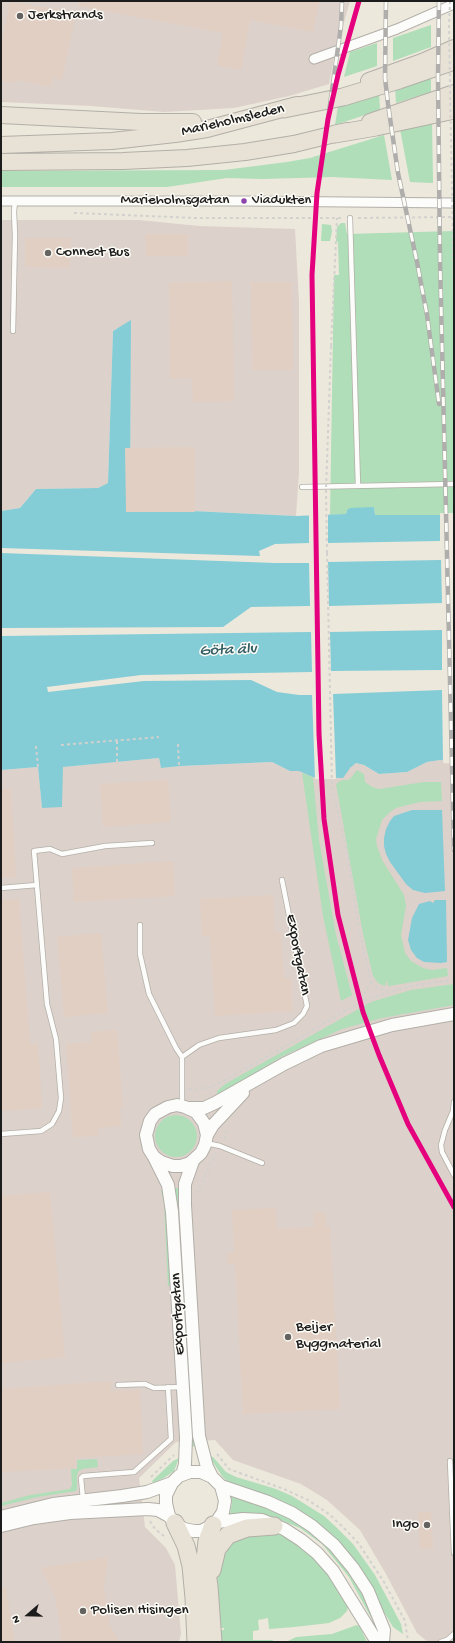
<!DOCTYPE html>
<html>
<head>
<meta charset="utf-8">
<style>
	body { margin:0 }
	#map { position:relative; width:455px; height:1643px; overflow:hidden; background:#ece8dc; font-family:"Gochi Hand",sans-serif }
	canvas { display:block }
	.frame { position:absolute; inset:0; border:2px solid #1c1c1c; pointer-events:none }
	.north { position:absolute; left:8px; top:1595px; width:40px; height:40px; -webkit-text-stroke:3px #fdfcf7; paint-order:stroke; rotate:250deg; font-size:11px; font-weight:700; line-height:16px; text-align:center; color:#1c1c1c }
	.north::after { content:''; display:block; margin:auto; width:14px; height:18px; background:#1c1c1c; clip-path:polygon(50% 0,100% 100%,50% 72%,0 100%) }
</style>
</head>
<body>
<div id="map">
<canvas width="455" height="1643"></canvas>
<div class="frame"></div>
<div class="north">N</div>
</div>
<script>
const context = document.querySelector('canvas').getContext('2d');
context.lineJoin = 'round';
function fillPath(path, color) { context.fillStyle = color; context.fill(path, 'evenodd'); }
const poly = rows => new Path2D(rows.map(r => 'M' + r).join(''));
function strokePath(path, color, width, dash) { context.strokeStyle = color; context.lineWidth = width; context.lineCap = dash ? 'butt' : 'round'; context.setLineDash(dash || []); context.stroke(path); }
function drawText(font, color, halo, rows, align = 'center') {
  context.font = font + ' "Gochi Hand",sans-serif'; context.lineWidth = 3; context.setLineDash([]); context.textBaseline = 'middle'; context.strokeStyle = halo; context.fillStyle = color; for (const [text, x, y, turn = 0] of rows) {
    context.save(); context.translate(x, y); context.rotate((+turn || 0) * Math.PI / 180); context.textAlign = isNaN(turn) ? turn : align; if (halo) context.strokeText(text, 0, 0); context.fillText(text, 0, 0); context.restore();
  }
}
const industrial = poly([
	[1,1,350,1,334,58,329,84,289,96,234,108,164,112,91,106,1,102],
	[1,220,139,220,199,226,295,229,299,302,299,472,296,516,130,508,131,321,113,331,108,483,98,488,36,489,20,508,1,511],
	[159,758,161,768,181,766,272,762,290,771,299,771,350,768,356,763,364,765,379,774,407,772,427,762,440,760,454,762,454,1642,428,1642,417,1633,386,1574,360,1530,327,1500,301,1484,233,1460,215,1440,176,1442,139,1478,145,1527,166,1548,175,1565,181,1634,179,1642,1,1642,1,770,38,767,42,807,62,807,62,767]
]);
const green = poly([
	[431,25,431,47,393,61,393,38],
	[377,43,377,66,344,77,350,52],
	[431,77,431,92,396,103,395,87],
	[379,93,380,110,335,125,338,106],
	[432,121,433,183,410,182,400,129],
	[384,135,392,180,332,177,263,179,227,178,167,187,1,187,1,171,224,170,287,162,310,158],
	[341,223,345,223,347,234,454,231,454,515,375,515,374,507,347,512,345,514,330,515,334,275,339,275,338,242,336,241,337,227],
	[322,224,331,225,332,231,330,241,321,241],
	[357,770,364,774,365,782,372,787,379,789,424,782,441,782,442,801,420,802,396,808,390,812,382,820,376,839,377,846,382,860,404,895,406,906,401,935,405,953,411,961,423,968,432,970,447,968,448,976,389,986,388,986,387,980,385,986,382,985,378,983,373,976,363,934,336,784,342,780,349,780],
	[302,773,313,777,319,840,336,935,352,995,341,1001,323,916],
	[454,984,454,1005,382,1018,342,1029,283,1056,217,1096,217,1091,225,1084,371,1002,411,990],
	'155 1136a21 21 0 1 1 42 0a21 21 0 1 1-42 0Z',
	[174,1188,180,1188,184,1282,181,1282],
	[161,1190,163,1190,165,1195,172,1285,168,1286,164,1204],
	[186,1311,196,1446,190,1447,183,1312],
	[209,1456,213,1457,226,1472,236,1477,276,1489,292,1496,324,1516,336,1527,353,1544,375,1575,401,1624,403,1634,393,1627,375,1597,337,1541,228,1482,222,1476],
	[179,1458,174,1471,164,1478,153,1483,152,1481,173,1461],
	[97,1459,98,1467,82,1469,78,1472,77,1476,77,1489,76,1491,38,1497,1,1506,1,1503,30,1495,70,1489,72,1485,71,1469,77,1469,77,1460],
	[231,1496,273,1508,324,1540,357,1580,376,1622,374,1623,349,1577,322,1544,300,1528,273,1517,266,1515,230,1514,232,1503],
	[272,1533,284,1536,304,1548,325,1569,348,1606,347,1611,340,1618,329,1623,294,1627,269,1629,268,1618,258,1620,259,1630,253,1631,253,1640,272,1640,275,1642,222,1642,221,1630,224,1630,224,1628,220,1628,217,1573,224,1551,231,1542,240,1536],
	[357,1625,360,1627,367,1642,286,1642,296,1637,332,1634]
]);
const water = poly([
	[131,320,130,508,296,516,345,514,347,512,347,510,350,508,374,507,375,515,454,515,454,762,440,760,427,762,407,772,379,774,364,765,356,763,350,768,343,778,313,777,299,771,290,771,272,762,181,766,161,768,159,758,63,767,62,807,42,808,38,767,1,770,1,511,20,508,36,489,98,488,108,483,113,331],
	[412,810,442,810,445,891,425,893,413,890,406,884,390,862,386,854,384,846,384,838,386,829,390,821,394,816],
	[435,900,446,900,447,962,441,963,424,962,417,958,411,950,408,940,412,918,419,904,430,901,433,903]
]);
const pier = poly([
	[328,513,328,543,440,541,440,513,454,513,454,764,443,763,442,690,333,694,336,779,315,779,312,695,299,695,277,692,251,680,144,681,48,692,47,687,141,675,312,672,311,632,1,636,1,628,223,627,251,607,310,606,309,563,275,563,1,553,1,548,260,556,259,551,275,544,309,543,309,514],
	[441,560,442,603,329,606,328,562],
	[442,630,442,670,331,671,330,632]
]);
const building = poly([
	[79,1,319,1,313,32,250,20,241,70,217,65,223,33,78,6],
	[10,2,70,11,75,18,62,80,53,78,51,87,16,80,15,83,1,81,1,48],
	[145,234,188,234,188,256,146,256],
	[25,238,71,238,70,268,25,267],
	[232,281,234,401,193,402,192,378,170,379,169,283],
	[251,282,292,282,293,370,252,370],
	[195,447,195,512,126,512,125,448],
	[168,780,171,822,103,827,100,784],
	[1,789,11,789,16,877,1,878],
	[173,861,175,896,74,902,72,868],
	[273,895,275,932,281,932,284,978,291,978,293,1011,215,1016,210,936,202,936,200,899],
	[19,899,30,1044,38,1043,42,1108,1,1111,1,900],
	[101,933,108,1013,64,1017,57,937],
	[117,1030,123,1108,120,1108,121,1126,99,1128,98,1136,73,1137,66,1044,92,1042,91,1032],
	[50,1192,65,1357,1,1363,1,1196],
	[276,1208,277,1229,314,1227,313,1215,316,1212,320,1211,326,1215,326,1226,330,1226,340,1409,243,1414,235,1264,228,1265,227,1253,234,1253,232,1210],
	[111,1381,111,1391,140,1390,143,1454,76,1458,76,1468,1,1472,1,1389],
	[418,1512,431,1512,433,1548,420,1549],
	[108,1557,104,1588,110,1625,119,1642,60,1642,61,1633,55,1596,41,1568],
	[6,1588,15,1642,1,1642,1,1589]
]);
const path = poly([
	[74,213,195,218,342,218],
	[358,218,454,217],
	[331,346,337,218],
	[327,553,332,785,348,858,360,935,371,981,360,1003],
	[178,744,179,766],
	[61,745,159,737],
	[36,746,38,767],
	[117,762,117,741],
	[371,981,375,986,388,992],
	[189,1089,207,1088,225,1080,300,1038,344,1011,370,998,415,985,454,980],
	[224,1139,227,1128],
	[197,1193,216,1153],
	[217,1454,229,1469,284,1489,308,1500,329,1514,345,1529,359,1544,384,1582,405,1621,408,1642],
	[151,1477,174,1455],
	[150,1521,155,1529,164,1536]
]);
const service = poly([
	[350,218,358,486],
	[13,331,15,235,14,212,15,201],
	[302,487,454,484],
	[1,888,37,885],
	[140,925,140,954,149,994,176,1048,182,1057,182,1104],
	[182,1057,199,1045,219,1038,276,1030,294,1023,303,1014,307,1006,282,880],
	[454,1102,453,1111,445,1130,441,1145,442,1152,454,1175],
	[1,1134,41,1131,52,1124,59,1111,61,1098,56,1039,47,1004,34,851,50,849,62,854,105,846,152,843],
	[206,1143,220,1146,262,1163],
	[118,1385,145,1384,154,1388,182,1387],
	[450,1461,454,1553],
	[83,1499,81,1478,83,1476,134,1472,171,1439,168,1387],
	[441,1642,447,1640,454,1634]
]);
const minor = poly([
	[314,59,397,29,454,4],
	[1,201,244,201,454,203]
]);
const tertiary = poly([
	[188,1108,204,1108,215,1103,284,1064,321,1046,392,1025,454,1014],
	[207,1135,204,1123,196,1112,185,1107,177,1105,168,1107,155,1114,150,1121,146,1135,149,1149,154,1157,161,1162,173,1166,181,1166,190,1163,201,1153,205,1145,207,1135,213,1125,243,1093],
	[154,1157,168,1185,172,1212,186,1437,185,1464,182,1475],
	[193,1161,185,1184,185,1205,199,1436,207,1467,212,1477],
	[221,1486,268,1502,292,1513,312,1526,334,1545,353,1568,368,1591,384,1630,383,1642],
	[1,1517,53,1504,122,1496,147,1492,172,1483],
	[217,1522,243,1519,262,1520,284,1529,301,1540,317,1553,333,1571,377,1642],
	[1,1526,34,1518,70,1513,148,1509,158,1510,169,1516,175,1523,184,1529,194,1531,201,1531,215,1524,223,1512,225,1501,221,1486,212,1477,201,1472,190,1472,179,1476,172,1483,166,1495,166,1503,169,1516]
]);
const trunk = poly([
	[369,81,422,62,454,48],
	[1,115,141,122,193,122],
	[370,122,454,93],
	[1,145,112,141,175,134,207,129,297,105],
	[1,162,123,161,187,158,245,152,294,144,347,131]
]);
const motorway = poly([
	[284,109,343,97,399,80,454,61],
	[335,134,376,127,454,110],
	[175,1523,186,1546,191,1566,194,1598,196,1642],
	[212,1570,217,1549,228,1535,247,1528,274,1526],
	[213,1642,209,1586,205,1560,207,1541,213,1525]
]);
const rail = poly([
	[386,1,385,78,388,104,398,173,417,262,427,315,439,404],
	[439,1,438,77,440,260,454,850],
	[328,119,341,26,342,1]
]);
const pathBridge = poly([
	[450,1,449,26,454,306],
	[327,553,326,490,331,346]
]);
const rail1 = poly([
	[359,1,338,75,328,119,317,193,312,275,319,734,324,819,338,915,363,1012,379,1055,408,1124,454,1207]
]);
const markers = [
	[20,16,4,"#65635f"],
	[244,201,3.5,"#8e44ad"],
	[48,253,4,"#65635f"],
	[288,1337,4,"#65635f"],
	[427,1525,4,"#65635f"],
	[83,1611,4,"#65635f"]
];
const busNames = [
	["Viadukten",252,201]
];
const poiNames = [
	["Jerkstrands",28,16],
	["Connect Bus",56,253],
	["Beijer",296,1328],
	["Byggmaterial",296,1345],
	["Ingo",419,1525,"right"],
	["Polisen Hisingen",91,1611]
];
const streetNames = [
	["Marieholmsleden",233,121,-13],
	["Marieholmsgatan",175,201],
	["Exportgatan",297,955,79],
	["Exportgatan",179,1314,-93]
];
const waterNames = [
	["Göta älv",228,651,-2]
];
fillPath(industrial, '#ddd1cb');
fillPath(green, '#afdeb8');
fillPath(water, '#84ccd6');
fillPath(pier, '#ece8dc');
fillPath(building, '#e1cfc3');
strokePath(service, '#b2afa8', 6);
strokePath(minor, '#b2afa8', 11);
strokePath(tertiary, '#b2afa8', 14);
strokePath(trunk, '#b2afa8', 18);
strokePath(motorway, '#b2afa8', 19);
strokePath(path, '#d2d1ce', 2, [3, 3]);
strokePath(service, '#fcfcfa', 4.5);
strokePath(minor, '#fcfcfa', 9);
strokePath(tertiary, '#fcfcfa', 12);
strokePath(trunk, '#e8e2d6', 16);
strokePath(motorway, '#e8e2d6', 17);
strokePath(rail, '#afaeac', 4.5);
strokePath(rail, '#fdfcf7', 3, [9]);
strokePath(pathBridge, '#d2d1ce', 2, [3, 3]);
strokePath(rail1, '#e5007d', 5);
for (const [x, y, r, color] of markers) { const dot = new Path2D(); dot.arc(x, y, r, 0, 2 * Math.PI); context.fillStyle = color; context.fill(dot); strokePath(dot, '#fdfcf7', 1.5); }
drawText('14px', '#1c1c1c', '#fdfcf7', busNames, 'left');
drawText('15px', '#1c1c1c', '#fdfcf7', poiNames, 'left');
drawText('15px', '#1c1c1c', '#fdfcf7', streetNames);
drawText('italic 16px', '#345e65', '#fdfcf7', waterNames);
</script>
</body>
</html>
